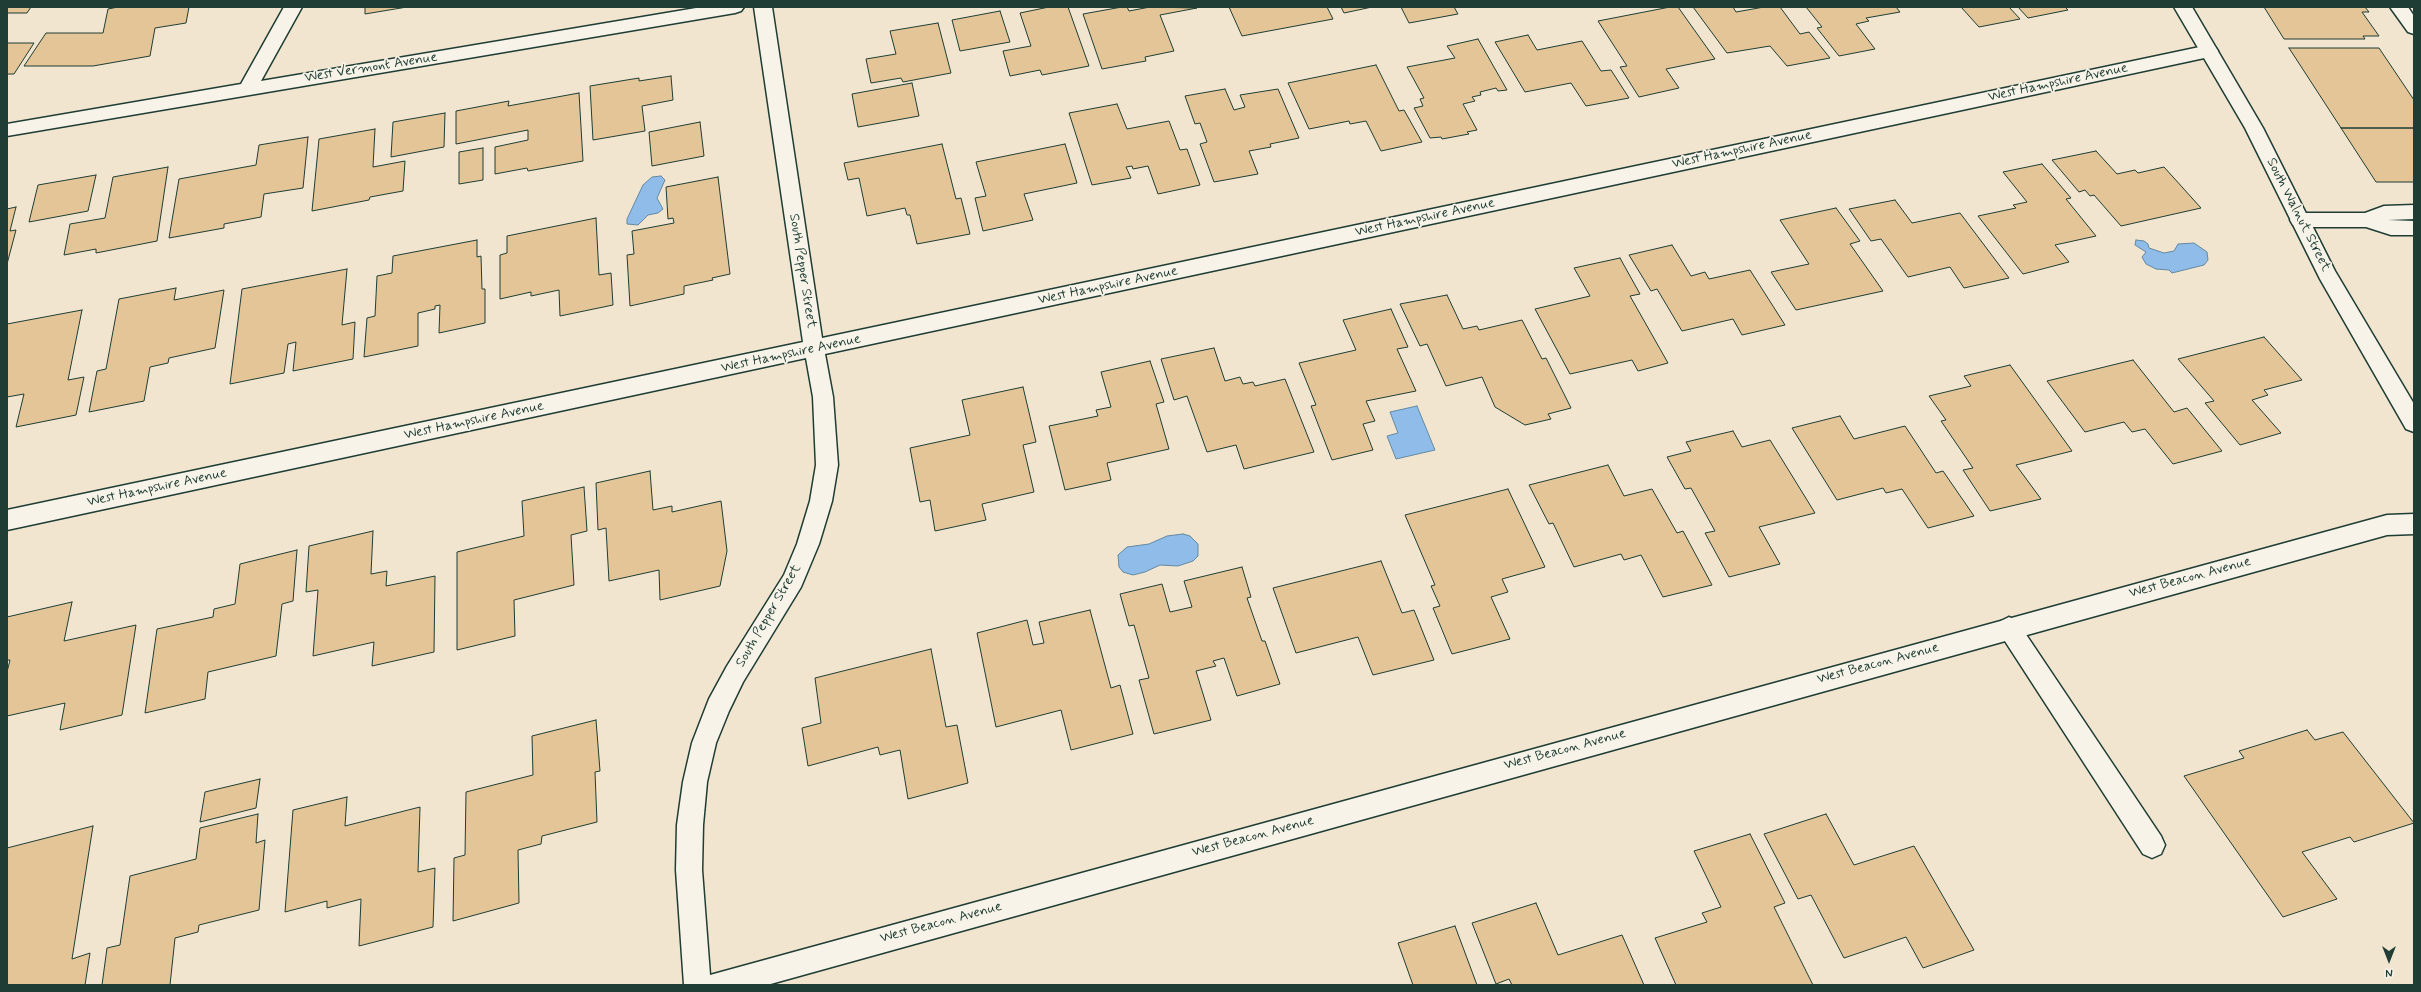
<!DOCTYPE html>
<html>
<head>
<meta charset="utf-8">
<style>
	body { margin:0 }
	#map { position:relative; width:2421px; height:992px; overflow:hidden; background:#f1e5d0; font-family:Mynerve,sans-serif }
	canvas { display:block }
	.frame { position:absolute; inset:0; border:8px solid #1f3d34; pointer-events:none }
	.north { position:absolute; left:2369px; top:940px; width:40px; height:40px; -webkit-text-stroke:3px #f7f3e8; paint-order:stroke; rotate:180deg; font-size:11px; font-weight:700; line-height:16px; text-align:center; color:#1f3d34 }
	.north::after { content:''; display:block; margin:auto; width:14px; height:18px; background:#1f3d34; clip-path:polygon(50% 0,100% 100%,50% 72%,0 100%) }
</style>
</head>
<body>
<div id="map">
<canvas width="2421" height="992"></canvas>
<div class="frame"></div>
<div class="north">N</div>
</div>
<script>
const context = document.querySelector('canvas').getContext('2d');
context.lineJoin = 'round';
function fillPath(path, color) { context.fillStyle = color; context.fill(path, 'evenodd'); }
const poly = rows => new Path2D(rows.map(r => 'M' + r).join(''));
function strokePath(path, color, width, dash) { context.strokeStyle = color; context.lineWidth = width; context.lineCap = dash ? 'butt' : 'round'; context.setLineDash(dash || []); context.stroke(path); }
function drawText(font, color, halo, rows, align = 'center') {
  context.font = font + ' Mynerve,sans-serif'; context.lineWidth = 3.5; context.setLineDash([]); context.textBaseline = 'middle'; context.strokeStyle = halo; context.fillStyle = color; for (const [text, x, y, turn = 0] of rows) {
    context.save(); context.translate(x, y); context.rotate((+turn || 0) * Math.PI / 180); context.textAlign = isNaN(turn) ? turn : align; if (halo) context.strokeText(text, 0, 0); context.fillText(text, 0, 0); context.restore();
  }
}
const water = poly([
	[661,176,665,180,657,198,663,209,658,213,648,215,638,225,627,224,627,219,643,185,652,177,661,176],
	[2136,240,2144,241,2148,244,2149,248,2164,253,2174,251,2178,244,2194,243,2207,252,2208,260,2204,265,2172,273,2169,270,2156,269,2146,264,2142,257,2146,252,2135,245,2136,240],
	[1417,406,1435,450,1396,459,1387,436,1398,433,1390,412,1417,406],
	[1183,534,1190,536,1198,544,1198,556,1193,561,1178,566,1160,565,1145,572,1133,575,1123,572,1119,567,1118,555,1127,547,1149,544,1167,536,1183,534]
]);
const building = poly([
	[7,7,31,7,27,13,7,13,7,7],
	[118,7,189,7,186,23,155,28,150,56,93,66,24,66,46,33,103,33,108,9,118,7],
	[365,7,407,7,365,14,365,7],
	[1049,7,1068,7,1089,66,1042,75,1040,70,1010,76,1003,51,1031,46,1020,13,1049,7],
	[1122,7,1127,7,1129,11,1150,7,1197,8,1160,15,1174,51,1145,57,1146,61,1102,69,1083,14,1122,7],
	[1229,7,1327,7,1333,19,1242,36,1229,7],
	[1341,7,1372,7,1344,13,1341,7],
	[1401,7,1454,7,1458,14,1409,23,1401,7],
	[1670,7,1678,7,1715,59,1666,69,1679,88,1639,97,1620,67,1627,66,1598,21,1670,7],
	[1693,7,1733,7,1736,12,1764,7,1780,7,1800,34,1809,32,1830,58,1787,66,1770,46,1727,53,1693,7],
	[1806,7,1896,7,1900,12,1866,18,1869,21,1856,24,1875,49,1839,56,1817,28,1822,27,1806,7],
	[1961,7,2009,7,2020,19,1979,27,1961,7],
	[2018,7,2065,7,2068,10,2028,18,2018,7],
	[2264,7,2365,7,2369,12,2362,12,2379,36,2363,36,2365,39,2284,39,2264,7],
	[1000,11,1010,42,960,51,952,20,1000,11],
	[938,23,951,73,903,82,901,78,871,83,866,59,896,54,890,31,938,23],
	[1528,35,1537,50,1582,41,1601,71,1611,70,1629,98,1586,106,1571,83,1525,92,1495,42,1528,35],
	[1478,39,1507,90,1498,91,1496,88,1480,92,1481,95,1472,97,1475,101,1463,104,1477,130,1467,132,1469,134,1442,139,1441,137,1430,138,1414,108,1423,106,1420,99,1424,98,1407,67,1455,58,1447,46,1478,39],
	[7,43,34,43,14,74,7,74,7,43],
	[2289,48,2379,48,2414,100,2414,128,2341,128,2289,48],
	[1376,65,1399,111,1404,110,1422,142,1381,151,1366,121,1350,124,1349,121,1309,129,1288,83,1376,65],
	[671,76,673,100,642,106,645,131,593,140,590,86,639,78,639,81,671,76],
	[912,83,919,116,858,127,852,94,912,83],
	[1225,89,1234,110,1245,107,1240,95,1278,89,1299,138,1270,144,1271,147,1249,151,1258,174,1214,182,1200,144,1207,142,1200,123,1195,124,1185,96,1225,89],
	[579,93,583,161,528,171,527,168,495,174,495,147,528,140,528,130,456,144,456,111,509,101,508,106,579,93],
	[1117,104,1127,129,1169,121,1180,150,1187,149,1200,185,1158,194,1148,166,1133,169,1132,166,1126,167,1131,178,1092,185,1069,113,1117,104],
	[445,113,444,147,391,157,393,122,445,113],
	[700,122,704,156,652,166,649,132,700,122],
	[2341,128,2414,128,2414,182,2376,182,2341,128],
	[375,129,373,167,405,161,403,191,370,197,369,200,312,211,319,139,375,129],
	[308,137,303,188,264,194,261,217,224,224,224,228,169,238,179,179,256,165,259,145,308,137],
	[942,144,956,199,961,198,970,234,917,244,910,215,907,215,905,208,867,216,859,178,848,180,844,163,942,144],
	[1065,144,1077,183,1024,194,1033,220,983,231,975,198,986,196,976,162,1065,144],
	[483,148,483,180,459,184,459,152,483,148],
	[2096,151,2117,174,2135,170,2138,173,2164,167,2201,208,2121,226,2094,195,2090,196,2085,190,2079,192,2052,160,2096,151],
	[2042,164,2071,198,2066,199,2096,236,2055,245,2069,262,2023,274,1978,216,2016,208,2013,205,2027,202,2003,172,2042,164],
	[168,167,157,241,96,253,96,249,64,255,70,224,105,218,113,177,168,167],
	[96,175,88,211,29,222,38,185,96,175],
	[718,177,730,274,712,278,713,280,684,286,684,294,630,306,627,255,634,254,632,231,674,223,673,218,668,219,666,187,718,177],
	[1895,200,1912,223,1960,213,2009,278,1964,288,1950,267,1908,277,1881,239,1871,241,1849,209,1895,200],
	[16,207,10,231,16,230,7,264,7,209,16,207],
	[1836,208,1860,241,1850,244,1883,291,1796,310,1771,272,1809,264,1780,220,1836,208],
	[596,218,599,275,611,273,613,305,560,316,559,290,531,296,531,292,500,299,500,255,507,253,507,236,596,218],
	[477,240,477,257,481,256,482,289,485,289,485,323,439,333,440,305,435,306,435,309,418,313,418,346,364,357,367,318,375,316,377,276,392,273,393,256,477,240],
	[1672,245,1691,276,1705,272,1709,279,1750,270,1785,325,1742,335,1733,319,1682,331,1657,289,1651,291,1629,255,1672,245],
	[1620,258,1640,294,1630,296,1668,363,1638,371,1632,360,1570,374,1535,309,1590,296,1574,268,1620,258],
	[347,269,342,325,355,322,353,359,293,371,296,342,288,344,284,373,230,384,242,289,347,269],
	[176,288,174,300,224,290,215,348,169,358,168,363,150,367,144,401,89,412,97,371,106,369,119,299,176,288],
	[1447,295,1463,329,1477,326,1479,330,1522,320,1542,359,1546,358,1571,408,1548,414,1551,419,1525,425,1495,407,1482,377,1446,386,1427,344,1420,346,1400,304,1447,295],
	[1391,309,1408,347,1397,349,1416,391,1366,401,1375,421,1363,424,1373,450,1332,460,1311,406,1316,405,1299,363,1356,350,1343,320,1391,309],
	[82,310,68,380,84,377,76,415,16,427,24,394,7,397,7,324,82,310],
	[2264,337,2302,380,2264,390,2268,395,2252,400,2281,433,2240,445,2205,403,2214,401,2178,359,2264,337],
	[1214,348,1225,381,1240,377,1243,384,1253,382,1255,386,1285,379,1314,452,1244,469,1236,445,1207,452,1187,396,1174,400,1161,359,1214,348],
	[2133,360,2174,412,2187,408,2222,451,2173,464,2145,429,2132,432,2124,422,2085,432,2047,381,2133,360],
	[1150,361,1164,402,1156,404,1169,449,1107,463,1111,480,1065,490,1049,426,1098,416,1096,410,1111,407,1101,372,1150,361],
	[2010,365,2072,451,2016,465,2041,499,1990,511,1963,470,1973,468,1941,421,1946,420,1929,396,1971,386,1964,376,2010,365],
	[1023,387,1036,442,1023,445,1034,492,982,504,986,520,935,531,930,500,920,502,910,448,970,435,962,400,1023,387],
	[1840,416,1854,439,1905,426,1936,473,1943,471,1974,516,1928,528,1902,489,1886,493,1883,488,1837,500,1792,428,1840,416],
	[1733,431,1742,447,1770,440,1815,513,1759,527,1780,564,1729,577,1705,533,1715,531,1691,488,1685,489,1667,457,1691,451,1686,442,1733,431],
	[1608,465,1624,496,1652,489,1677,533,1683,531,1712,585,1663,597,1641,555,1624,560,1621,554,1574,567,1553,523,1549,524,1529,485,1608,465],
	[650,471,653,510,672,506,672,512,721,501,727,551,720,586,660,600,659,570,609,581,606,528,598,530,596,483,650,471],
	[584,487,587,531,571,535,574,585,514,600,515,636,457,650,457,552,524,536,522,501,584,487],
	[1508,489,1545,567,1502,579,1508,592,1491,597,1510,639,1452,654,1433,608,1440,606,1431,586,1435,585,1405,515,1508,489],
	[373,531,371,574,387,571,386,586,435,576,434,652,372,666,374,642,313,656,318,590,306,592,309,546,373,531],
	[297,550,293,601,282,604,276,656,208,672,205,699,145,713,157,629,213,617,214,609,235,604,240,564,297,550],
	[1381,561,1402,613,1414,610,1434,660,1373,675,1358,637,1296,653,1273,588,1381,561],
	[1242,567,1251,597,1247,598,1262,641,1265,641,1280,684,1237,696,1224,658,1213,661,1216,666,1196,671,1211,720,1154,734,1139,680,1149,678,1134,625,1129,626,1120,594,1162,584,1170,612,1192,607,1184,581,1242,567],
	[72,602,64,641,136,625,122,715,60,730,65,703,7,716,7,672,10,660,7,660,7,617,72,602],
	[1090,610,1111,688,1120,685,1133,734,1071,750,1061,710,996,727,977,633,1027,620,1033,645,1044,643,1039,622,1090,610],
	[931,649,946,727,957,725,968,783,908,799,900,750,880,755,878,747,808,766,802,728,821,723,815,678,931,649],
	[596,720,600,771,595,772,597,822,542,836,541,844,518,850,519,903,453,921,454,858,465,855,466,792,533,775,532,736,596,720],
	[2307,730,2315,740,2343,732,2414,823,2354,842,2350,837,2302,852,2337,899,2283,917,2184,776,2244,758,2239,751,2307,730],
	[260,779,256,808,200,822,205,792,260,779],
	[347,797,345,826,420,807,418,872,435,868,433,927,359,946,361,899,327,908,327,901,285,912,293,810,347,797],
	[258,814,256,843,265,840,259,910,199,925,198,932,175,938,170,985,102,985,107,948,120,945,130,876,196,859,200,828,258,814],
	[1826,814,1854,865,1914,846,1974,950,1923,968,1906,937,1844,958,1811,895,1798,899,1764,834,1826,814],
	[93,826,72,959,90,953,85,985,7,985,7,848,93,826],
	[1750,834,1785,903,1774,907,1813,985,1676,985,1655,938,1707,922,1702,913,1721,907,1694,851,1750,834],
	[1536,903,1558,955,1622,935,1644,985,1512,985,1509,979,1496,984,1472,923,1536,903],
	[1455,926,1477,985,1413,985,1398,943,1455,926]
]);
const service = poly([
	[2390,7,2408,7,2414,16,2414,34,2408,32,2390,7],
	[2414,205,2414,219,2388,220,2414,221,2414,235,2391,235,2366,227,2300,227,2293,225,2290,220,2293,215,2300,213,2365,213,2384,206,2414,205],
	[2009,617,2017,621,2161,836,2165,845,2161,854,2152,858,2143,854,2001,635,1997,628,2001,621,2009,617]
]);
const minor = poly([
	[284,7,302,7,261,81,702,7,744,7,741,11,735,13,7,136,7,124,241,84,284,7],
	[754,7,772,7,822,338,2209,45,2215,47,2218,51,2215,55,2209,57,825,354,833,397,838,465,832,501,819,544,801,587,743,682,729,711,716,743,707,782,703,825,702,870,710,975,2387,515,2414,514,2414,534,2387,535,767,985,684,985,676,870,677,825,683,782,692,743,709,699,727,666,784,575,797,544,810,501,816,465,813,397,806,358,7,530,7,510,803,342,754,7]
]);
const tertiary = poly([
	[2174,7,2192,7,2263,128,2335,271,2414,404,2414,432,2406,429,2320,279,2245,128,2174,7]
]);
const streetNames = [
	["West Vermont Avenue",371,68,-9],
	["West Hampshire Avenue",2058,83,-12],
	["West Hampshire Avenue",1742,150,-12],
	["South Walnut Street",2298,215,63],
	["West Hampshire Avenue",1425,218,-12],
	["South Pepper Street",802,271,81],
	["West Hampshire Avenue",1108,286,-12],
	["West Hampshire Avenue",791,354,-12],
	["West Hampshire Avenue",474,421,-12],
	["West Hampshire Avenue",157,488,-12],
	["West Beacon Avenue",2190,578,-15],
	["South Pepper Street",769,616,-60],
	["West Beacon Avenue",1878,664,-15],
	["West Beacon Avenue",1565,750,-15],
	["West Beacon Avenue",1253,837,-15],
	["West Beacon Avenue",941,923,-15]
];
fillPath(water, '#8fbce9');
strokePath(water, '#6289a1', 1);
fillPath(building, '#e3c597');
strokePath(building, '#1f3d34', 1);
strokePath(service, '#1f3d34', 3);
strokePath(minor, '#1f3d34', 3);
strokePath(tertiary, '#1f3d34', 3);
fillPath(service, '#f7f3e8');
fillPath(minor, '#f7f3e8');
fillPath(tertiary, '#f7f3e8');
drawText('14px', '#1f3d34', '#f7f3e8', streetNames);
</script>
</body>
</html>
